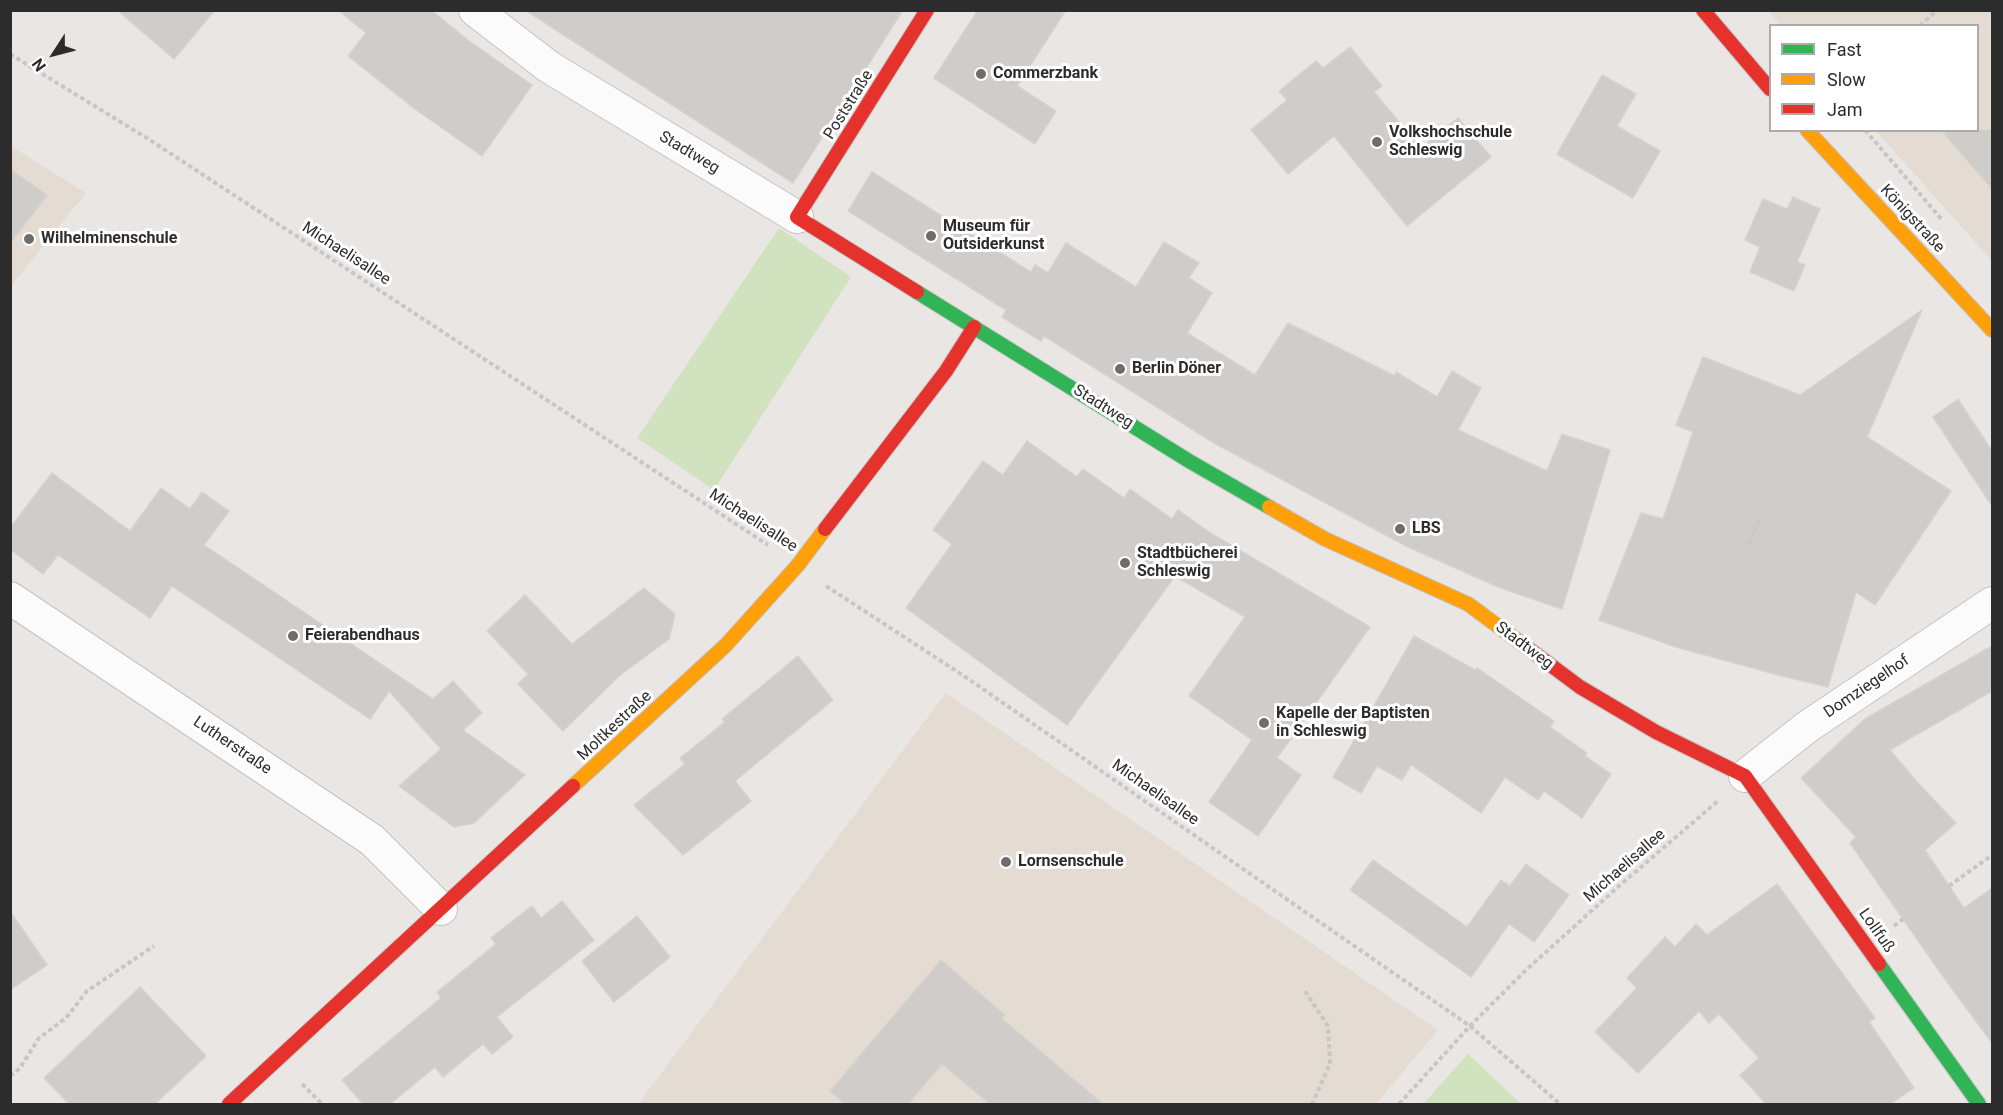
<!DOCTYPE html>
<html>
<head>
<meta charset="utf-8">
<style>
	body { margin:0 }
	#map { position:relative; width:2003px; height:1115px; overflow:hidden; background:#eae6e3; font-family:Roboto,sans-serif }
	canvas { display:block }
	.frame { position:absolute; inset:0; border:12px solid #2c2c2c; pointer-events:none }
	.legend { position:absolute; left:1769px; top:24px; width:210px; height:108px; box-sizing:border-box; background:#fff; border:2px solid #ababab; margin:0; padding:8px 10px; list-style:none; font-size:18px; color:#2c2c2c }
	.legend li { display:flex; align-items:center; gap:12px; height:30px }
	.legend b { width:30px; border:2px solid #ababab }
	.north { position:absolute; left:24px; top:24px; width:60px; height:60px; -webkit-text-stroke:4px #fff; paint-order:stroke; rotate:234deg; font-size:16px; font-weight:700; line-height:24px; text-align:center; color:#2c2c2c }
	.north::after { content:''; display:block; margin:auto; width:21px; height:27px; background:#2c2c2c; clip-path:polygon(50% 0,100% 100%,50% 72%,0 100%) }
</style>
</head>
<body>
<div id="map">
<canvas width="2003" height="1115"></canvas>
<div class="frame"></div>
<ul class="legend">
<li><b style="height:8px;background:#30b455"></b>Fast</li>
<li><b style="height:8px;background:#ff9f0a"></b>Slow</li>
<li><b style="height:8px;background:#e5322d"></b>Jam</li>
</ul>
<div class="north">N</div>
</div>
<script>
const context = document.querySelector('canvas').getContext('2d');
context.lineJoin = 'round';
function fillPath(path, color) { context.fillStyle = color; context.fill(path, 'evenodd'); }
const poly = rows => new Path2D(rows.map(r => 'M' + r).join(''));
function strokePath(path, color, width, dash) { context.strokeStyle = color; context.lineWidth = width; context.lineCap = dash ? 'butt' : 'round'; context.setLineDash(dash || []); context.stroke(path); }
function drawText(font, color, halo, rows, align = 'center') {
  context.font = font + ' Roboto,sans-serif'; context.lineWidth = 6; context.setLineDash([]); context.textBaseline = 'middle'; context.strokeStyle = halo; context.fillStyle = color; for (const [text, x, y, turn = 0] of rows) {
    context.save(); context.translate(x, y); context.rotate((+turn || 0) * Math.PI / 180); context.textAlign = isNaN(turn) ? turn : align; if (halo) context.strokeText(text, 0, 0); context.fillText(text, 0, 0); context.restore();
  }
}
const education = poly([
	[1768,11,1992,11,1992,261,1876,131,1978,130,1978,26,1781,25],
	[11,146,86,193,11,286],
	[946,693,1438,1030,1376,1104,638,1104]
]);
const green = poly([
	[779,228,851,277,714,490,637,438],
	[1468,1054,1521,1104,1423,1104]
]);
const building = poly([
	[117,10,215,10,174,59,117,10],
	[338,10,431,10,469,41,532,85,482,156,415,109,348,56,366,33,338,10],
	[525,10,903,10,793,183,525,10],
	[978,10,1066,10,1017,86,1056,111,1035,144,934,78,978,10],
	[1350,47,1382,86,1374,92,1421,148,1458,118,1491,157,1407,226,1334,136,1288,174,1251,130,1287,100,1279,91,1316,61,1323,68,1350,47],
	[1602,75,1636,94,1617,126,1660,151,1633,198,1557,154,1602,75],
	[1941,130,1992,130,1992,189,1941,130],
	[10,169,47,195,10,244,10,169],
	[872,172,1031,272,1035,265,1048,273,1066,243,1136,287,1164,242,1199,263,1189,278,1212,293,1187,333,1255,375,1288,323,1395,376,1396,372,1437,397,1452,371,1481,388,1458,430,1547,471,1562,434,1610,450,1562,609,1503,589,1408,547,1214,443,1044,336,1041,341,1002,317,1006,310,848,211,872,172],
	[1793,197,1820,209,1797,262,1805,265,1794,291,1750,272,1760,247,1745,240,1763,199,1787,209,1793,197],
	[1922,310,1867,437,1951,491,1875,605,1856,592,1828,687,1778,675,1676,647,1599,620,1641,513,1663,519,1693,432,1676,425,1703,357,1800,395,1922,310],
	[1958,399,1992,451,1992,506,1933,417,1958,399],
	[1027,441,1077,477,1083,469,1124,498,1130,489,1172,519,1178,510,1212,534,1370,627,1277,758,1301,775,1258,836,1209,802,1252,740,1189,696,1245,617,1175,576,1067,725,906,608,952,544,933,530,983,461,1003,475,1027,441],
	[52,473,130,531,161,488,190,509,202,492,229,511,204,545,433,699,453,681,482,713,463,730,525,775,474,823,454,827,399,786,441,749,389,691,370,719,172,586,150,618,58,555,43,574,10,549,10,528,52,473],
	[644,588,675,614,669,639,619,676,563,731,518,684,528,674,487,631,525,595,572,644,644,588],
	[1414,636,1475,670,1477,668,1554,721,1550,727,1587,753,1585,756,1611,774,1582,818,1544,791,1538,800,1505,777,1481,813,1411,765,1402,780,1377,766,1361,793,1333,777,1414,636],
	[1992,646,1992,691,1890,750,1918,783,1956,823,1925,850,1964,908,1992,888,1992,1043,1942,975,1850,843,1856,837,1801,778,1865,719,1992,646],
	[798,656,833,700,735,781,751,801,683,855,634,805,685,764,680,758,725,722,722,719,798,656],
	[1373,860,1467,927,1501,880,1510,886,1526,864,1569,895,1534,942,1509,924,1471,977,1350,890,1373,860],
	[1777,884,1875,1018,1869,1022,1914,1088,1890,1104,1766,1104,1740,1075,1759,1058,1719,1014,1709,1023,1699,1011,1638,1073,1595,1032,1637,988,1627,978,1665,937,1675,947,1696,924,1707,935,1777,884],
	[562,901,594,940,497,1017,513,1037,492,1054,483,1044,443,1077,435,1067,390,1104,363,1104,342,1080,441,998,437,992,496,944,491,938,532,906,541,918,562,901],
	[10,911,47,965,10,990,10,911],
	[637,916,670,957,614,1002,582,961,637,916],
	[941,960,1005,1015,1002,1019,1103,1104,990,1104,942,1064,908,1104,845,1104,830,1091,941,960],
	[140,987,206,1056,155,1104,69,1104,44,1078,140,987]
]);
const path = poly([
	[1920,26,1937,10],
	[10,54,150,140,768,545],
	[1865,130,1943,221],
	[1749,545,1759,519],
	[826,586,967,678,1470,1026,1560,1104],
	[1949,886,1992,855],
	[1894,926,1903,919],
	[1305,991,1328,1026,1330,1064,1312,1104],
	[10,1076,20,1068,39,1038,66,1018,87,991,154,946],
	[302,1084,322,1104],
	[1399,1104,1470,1026,1525,971,1619,886,1718,801]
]);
const street = poly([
	[475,10,549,67,797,217],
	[10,598,372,840,441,909],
	[1745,776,1807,727,1992,603]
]);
const fast = poly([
	[917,292,1189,461,1269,507],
	[1879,964,1979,1104]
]);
const slow = poly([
	[1807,130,1992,330],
	[1269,507,1325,539,1468,604,1525,646],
	[573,786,726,645,798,565,825,529]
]);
const jam = poly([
	[1703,10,1770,89],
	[917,292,797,217,927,10],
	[825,529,946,371,974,327],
	[1525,646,1580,687,1656,732,1745,776,1879,964],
	[229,1104,573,786]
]);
const markers = [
	[981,74,6,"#6e6d6c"],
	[1377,142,6,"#6e6d6c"],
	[931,236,6,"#6e6d6c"],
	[29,239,6,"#6e6d6c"],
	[1120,369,6,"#6e6d6c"],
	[1400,529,6,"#6e6d6c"],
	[1125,563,6,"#6e6d6c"],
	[293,636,6,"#6e6d6c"],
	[1264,723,6,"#6e6d6c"],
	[1006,862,6,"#6e6d6c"]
];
const poiNames = [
	["Commerzbank",993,74],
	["Volkshochschule",1389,133],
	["Schleswig",1389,151],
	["Museum für",943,227],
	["Outsiderkunst",943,245],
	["Wilhelminenschule",41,239],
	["Berlin Döner",1132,369],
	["LBS",1412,529],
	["Stadtbücherei",1137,554],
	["Schleswig",1137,572],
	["Feierabendhaus",305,636],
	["Kapelle der Baptisten",1276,714],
	["in Schleswig",1276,732],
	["Lornsenschule",1018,862]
];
const streetNames = [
	["Poststraße",849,105,-58],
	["Stadtweg",689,153,31],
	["Königstraße",1912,219,47],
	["Michaelisallee",346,254,33],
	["Stadtweg",1103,407,32],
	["Michaelisallee",753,521,33],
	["Stadtweg",1524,646,37],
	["Domziegelhof",1867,687,-34],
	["Moltkestraße",615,726,-43],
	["Lutherstraße",232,746,34],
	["Michaelisallee",1155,793,35],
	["Michaelisallee",1625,866,-41],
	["Lollfuß",1876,931,55]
];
fillPath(education, '#e4dcd2');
fillPath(green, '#d1e2bf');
fillPath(building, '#cfccca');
strokePath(building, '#d5d2cf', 1.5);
strokePath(street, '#c4c3c2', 34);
strokePath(fast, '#c4c3c2', 16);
strokePath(slow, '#c4c3c2', 16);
strokePath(jam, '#c4c3c2', 16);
strokePath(path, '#c7c7c6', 4, [4.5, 3]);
strokePath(street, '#fcfbfb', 32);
strokePath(fast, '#30b455', 14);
strokePath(slow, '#ff9f0a', 14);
strokePath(jam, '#e5322d', 14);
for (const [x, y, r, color] of markers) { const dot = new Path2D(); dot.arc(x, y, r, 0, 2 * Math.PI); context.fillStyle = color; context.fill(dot); strokePath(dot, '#fff', 2); }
drawText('bold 16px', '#2c2c2c', '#fff', poiNames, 'left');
drawText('16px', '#2c2c2c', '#fff', streetNames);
</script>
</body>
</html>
